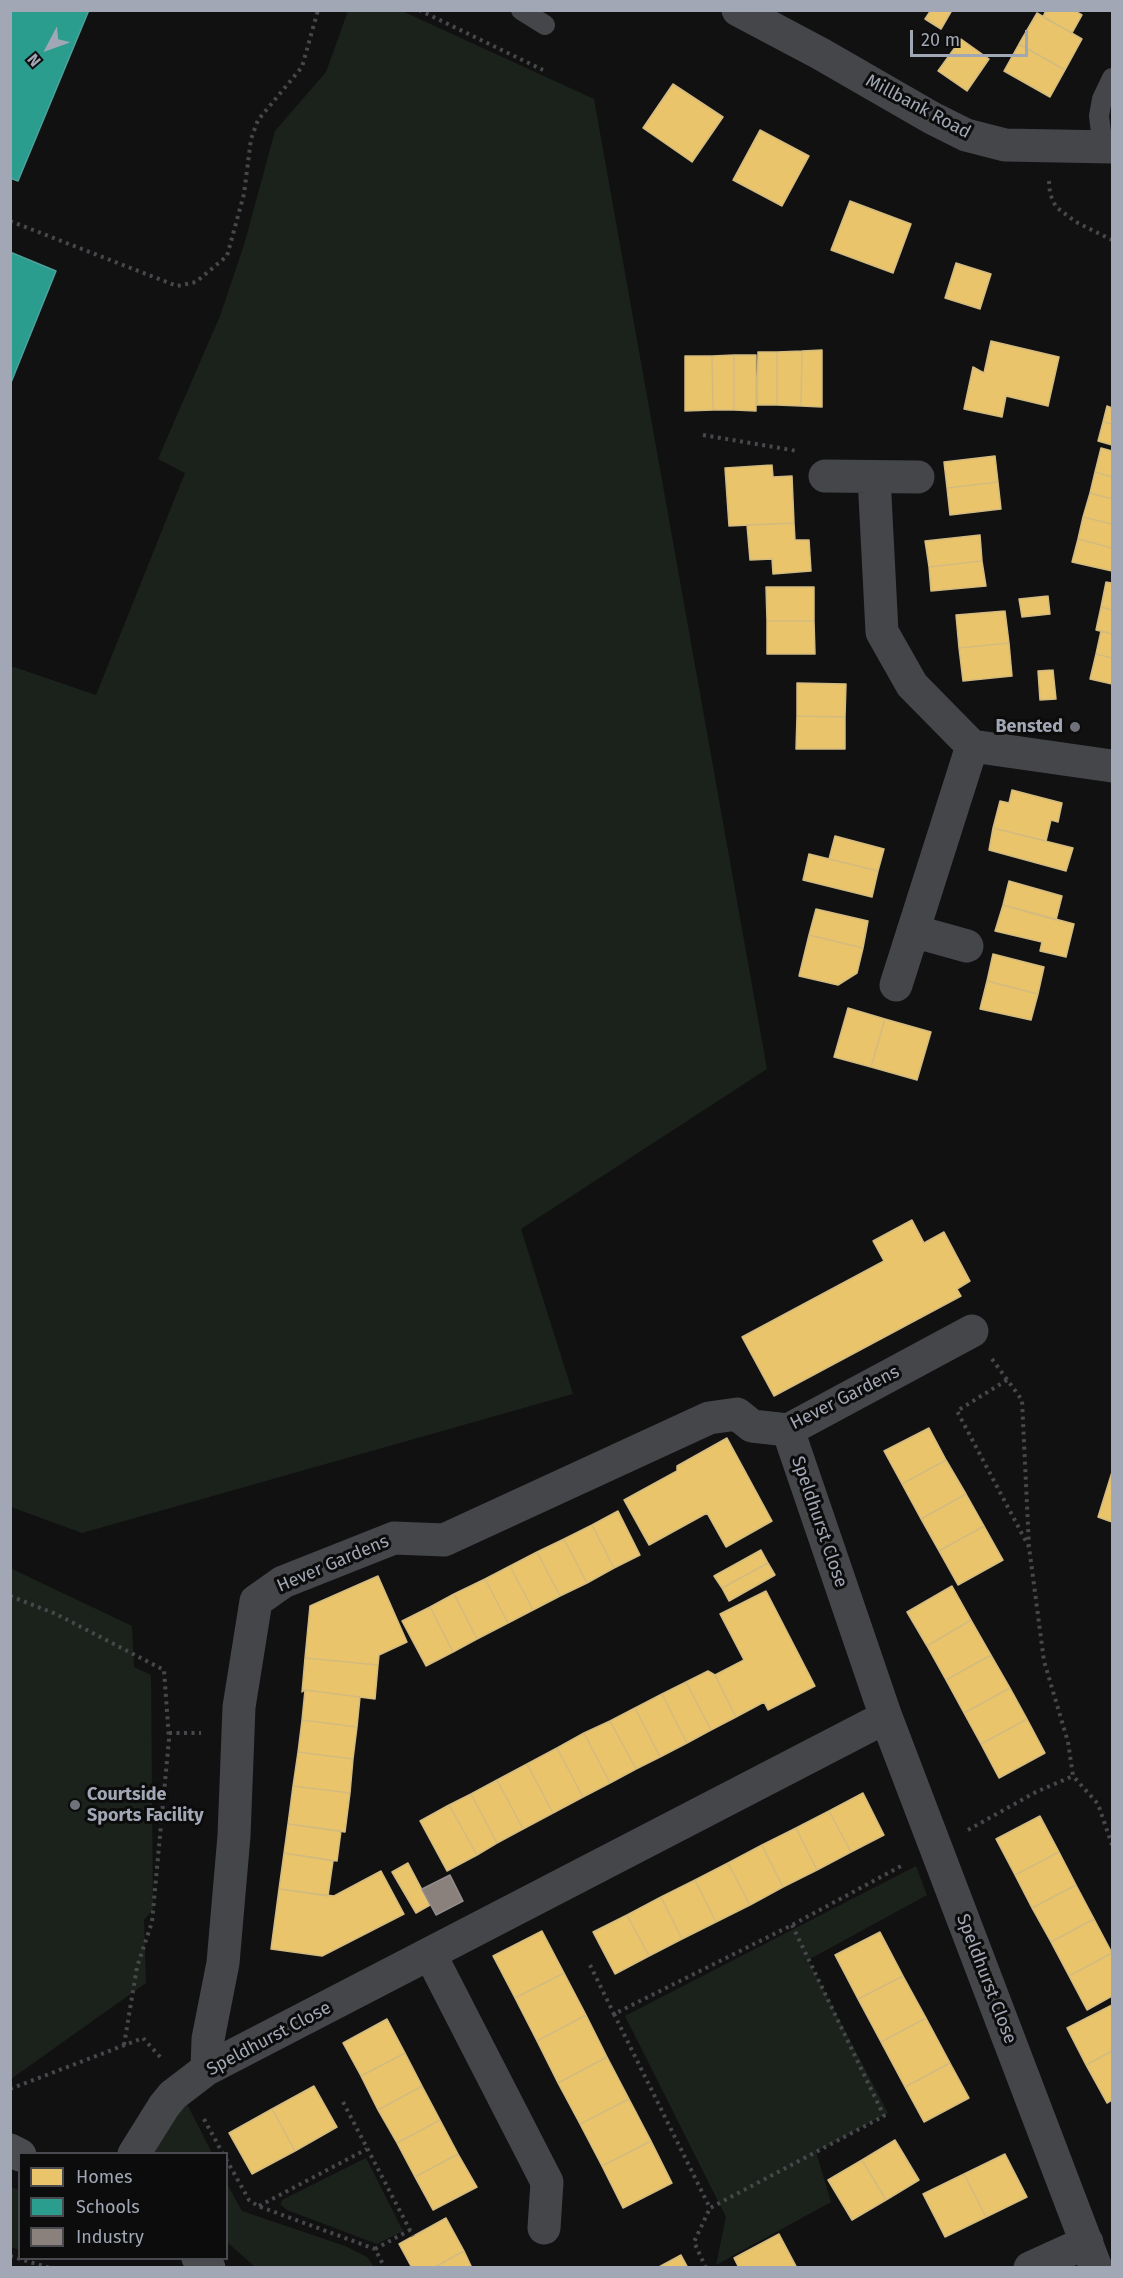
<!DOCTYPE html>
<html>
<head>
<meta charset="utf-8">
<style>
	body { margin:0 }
	#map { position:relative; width:1123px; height:2278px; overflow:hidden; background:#111112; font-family:"Fira Sans",sans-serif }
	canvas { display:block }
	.frame { position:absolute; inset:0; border:12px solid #a1a7b4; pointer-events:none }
	.legend { position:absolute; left:18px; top:2152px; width:210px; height:108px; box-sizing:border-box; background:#0c0c0d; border:2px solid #484a50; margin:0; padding:8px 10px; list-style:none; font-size:18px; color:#a1a7b4 }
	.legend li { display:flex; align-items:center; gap:12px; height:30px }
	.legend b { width:30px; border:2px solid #484a50 }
	.north { position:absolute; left:18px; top:18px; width:60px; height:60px; -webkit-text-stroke:4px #0c0c0d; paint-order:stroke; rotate:229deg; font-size:16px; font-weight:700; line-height:24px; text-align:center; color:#a1a7b4 }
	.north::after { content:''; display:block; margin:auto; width:21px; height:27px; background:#a1a7b4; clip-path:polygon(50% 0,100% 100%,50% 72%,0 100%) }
	.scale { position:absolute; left:910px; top:30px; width:118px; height:27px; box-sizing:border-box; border:3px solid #a1a7b4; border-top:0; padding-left:8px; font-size:18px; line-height:21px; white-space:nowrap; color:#a1a7b4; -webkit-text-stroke:4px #0c0c0d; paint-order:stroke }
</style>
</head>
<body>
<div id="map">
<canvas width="1123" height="2278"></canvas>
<div class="frame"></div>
<ul class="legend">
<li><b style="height:16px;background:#e9c46a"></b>Homes</li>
<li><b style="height:16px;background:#2a9d8f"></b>Schools</li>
<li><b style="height:16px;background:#8a817c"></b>Industry</li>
</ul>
<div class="north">N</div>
<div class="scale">20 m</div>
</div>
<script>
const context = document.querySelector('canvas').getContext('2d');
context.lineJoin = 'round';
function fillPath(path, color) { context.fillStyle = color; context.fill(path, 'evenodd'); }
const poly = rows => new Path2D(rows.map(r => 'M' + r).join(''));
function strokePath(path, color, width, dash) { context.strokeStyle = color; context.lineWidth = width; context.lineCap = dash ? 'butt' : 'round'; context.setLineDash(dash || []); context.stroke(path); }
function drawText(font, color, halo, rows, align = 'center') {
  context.font = font + ' "Fira Sans",sans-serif'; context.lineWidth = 6; context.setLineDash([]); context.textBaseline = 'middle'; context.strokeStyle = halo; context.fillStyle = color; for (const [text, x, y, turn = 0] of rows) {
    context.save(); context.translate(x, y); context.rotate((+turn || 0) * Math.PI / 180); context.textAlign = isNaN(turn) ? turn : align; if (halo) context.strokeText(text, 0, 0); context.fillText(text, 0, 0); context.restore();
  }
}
const green = poly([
	[348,11,402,11,594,99,767,1069,521,1229,573,1394,82,1533,11,1507,11,666,96,695,185,473,158,459,220,316,244,245,275,131,326,72],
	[10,1568,132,1626,134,1667,151,1675,153,1909,144,1920,146,1983,11,2079],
	[916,1866,927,1895,808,1960,888,2113,816,2152,831,2202,716,2265,726,2217,625,2016],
	[187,2104,212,2153,154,2154,164,2128],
	[366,2158,403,2231,377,2244,287,2210,281,2205,282,2200],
	[226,2182,242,2211,345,2246,367,2257,374,2267,255,2267,227,2242],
	[10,2187,19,2190,19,2250,11,2247]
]);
const homes = poly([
	[931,10,952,10,941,29,925,19,931,10],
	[1046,10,1073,10,1082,15,1072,33,1043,17,1046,10],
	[1037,13,1082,39,1065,70,1019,44,1037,13],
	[961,39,989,59,967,91,938,71,961,39],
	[1019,44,1065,70,1050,97,1004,71,1019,44],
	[673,84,723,117,692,162,643,128,673,84],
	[760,130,809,156,782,206,733,180,760,130],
	[850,201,911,224,893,273,831,250,850,201],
	[956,263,991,274,980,309,945,298,956,263],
	[991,341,1059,357,1048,406,1006,396,1002,417,964,409,973,367,984,373,991,341],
	[822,350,822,407,801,406,802,351,822,350],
	[802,351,801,406,777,405,777,352,802,351],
	[758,352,777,352,777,405,757,405,758,352],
	[734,355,734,410,713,410,712,356,734,355],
	[734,355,756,355,756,411,734,410,734,355],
	[685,356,712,356,713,410,685,411,685,356],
	[1107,406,1112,408,1112,424,1103,422,1107,406],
	[1103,422,1112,424,1112,445,1098,441,1103,422],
	[1101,448,1112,451,1112,477,1095,472,1101,448],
	[995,456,998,482,947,488,944,462,995,456],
	[772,465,773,477,792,476,794,523,729,526,725,468,772,465],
	[1095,472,1112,477,1112,499,1090,493,1095,472],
	[998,482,1001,509,950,515,947,488,998,482],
	[1090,493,1112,499,1112,524,1083,517,1090,493],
	[1083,517,1112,524,1112,548,1078,539,1083,517],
	[794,523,795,540,809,540,811,571,773,574,772,559,750,560,747,525,794,523],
	[980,535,982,561,929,567,925,541,980,535],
	[1078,539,1112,548,1112,571,1072,562,1078,539],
	[982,561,986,586,931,591,929,567,982,561],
	[1106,582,1112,583,1112,610,1101,607,1106,582],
	[766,587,814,587,814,621,767,621,766,587],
	[1048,596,1050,614,1022,617,1019,599,1048,596],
	[1101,607,1112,610,1112,634,1096,630,1101,607],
	[1005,611,1009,643,959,648,956,615,1005,611],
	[767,621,814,621,815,654,767,654,767,621],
	[1101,631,1112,634,1112,658,1096,654,1101,631],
	[1009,643,1012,676,963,681,959,648,1009,643],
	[1096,654,1112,658,1112,684,1090,679,1096,654],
	[1053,670,1056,699,1040,700,1038,671,1053,670],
	[797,683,846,684,845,717,797,716,797,683],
	[797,716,845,717,845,749,796,749,797,716],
	[1012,790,1062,803,1058,822,1051,820,1046,841,993,828,1000,801,1009,803,1012,790],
	[993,828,1073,848,1066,871,989,850,993,828],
	[835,836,884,849,878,871,829,859,835,836],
	[809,854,878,871,872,897,803,880,809,854],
	[1009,881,1062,896,1056,920,1003,905,1009,881],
	[1003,905,1074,924,1066,957,1040,951,1042,942,995,931,1003,905],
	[816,909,868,921,863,948,809,935,816,909],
	[809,935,863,948,857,973,838,985,799,976,809,935],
	[993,954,1044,967,1038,994,987,981,993,954],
	[987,981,1038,994,1031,1020,980,1009,987,981],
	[848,1008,885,1019,871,1067,834,1057,848,1008],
	[885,1019,931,1032,917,1080,871,1067,885,1019],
	[912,1220,924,1243,944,1232,970,1281,957,1289,961,1296,774,1396,742,1337,884,1261,873,1241,912,1220],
	[929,1428,946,1460,902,1484,884,1451,929,1428],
	[727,1438,772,1521,726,1547,707,1513,649,1545,624,1500,677,1471,677,1466,727,1438],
	[946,1460,966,1494,921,1519,902,1484,946,1460],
	[1112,1472,1112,1522,1098,1517,1112,1472],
	[966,1494,984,1526,939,1551,921,1519,966,1494],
	[618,1511,640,1555,614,1568,592,1525,618,1511],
	[592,1525,614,1568,587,1583,564,1539,592,1525],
	[984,1526,1003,1560,958,1585,939,1551,984,1526],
	[564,1539,587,1583,560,1596,537,1552,564,1539],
	[761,1550,768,1563,722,1588,714,1576,761,1550],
	[537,1552,560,1596,533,1610,510,1566,537,1552],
	[768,1563,775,1575,729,1601,722,1588,768,1563],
	[510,1566,533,1610,508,1623,485,1579,510,1566],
	[378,1576,407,1642,379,1655,378,1665,305,1658,310,1606,378,1576],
	[485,1579,508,1623,477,1639,454,1594,485,1579],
	[952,1586,971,1620,927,1646,907,1612,952,1586],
	[766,1591,815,1686,768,1710,764,1702,736,1717,715,1675,744,1660,720,1614,766,1591],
	[454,1594,477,1639,453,1652,430,1607,454,1594],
	[430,1607,453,1652,426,1666,402,1621,430,1607],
	[971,1620,991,1655,946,1680,927,1646,971,1620],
	[991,1655,1010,1688,964,1713,946,1680,991,1655],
	[305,1658,378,1665,375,1699,305,1690,302,1692,305,1658],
	[708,1671,715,1675,736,1717,711,1730,686,1682,708,1671],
	[686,1682,711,1730,687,1743,662,1694,686,1682],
	[1010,1688,1027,1719,981,1744,964,1713,1010,1688],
	[305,1690,360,1697,357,1727,302,1720,305,1690],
	[662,1694,687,1743,660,1757,635,1708,662,1694],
	[635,1708,660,1757,636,1769,610,1721,635,1708],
	[1027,1719,1045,1753,999,1778,981,1744,1027,1719],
	[302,1720,357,1727,353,1759,298,1752,302,1720],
	[610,1721,636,1769,610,1783,584,1733,610,1721],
	[584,1733,610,1783,583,1797,557,1748,584,1733],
	[557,1748,583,1797,553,1813,527,1764,557,1748],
	[298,1752,353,1759,350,1793,293,1786,298,1752],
	[527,1764,553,1813,523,1829,497,1780,527,1764],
	[497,1780,523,1829,497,1843,471,1794,497,1780],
	[293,1786,350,1793,345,1832,288,1824,293,1786],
	[863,1793,884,1835,851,1852,829,1811,863,1793],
	[471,1794,497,1843,477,1855,449,1805,471,1794],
	[449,1805,477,1855,447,1871,420,1821,449,1805],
	[829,1811,851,1852,817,1870,796,1828,829,1811],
	[1040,1816,1059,1852,1015,1875,996,1839,1040,1816],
	[288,1824,341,1831,337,1861,284,1853,288,1824],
	[796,1828,817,1870,783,1887,762,1845,796,1828],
	[762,1845,783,1887,750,1905,728,1863,762,1845],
	[1059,1852,1076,1885,1032,1908,1015,1875,1059,1852],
	[284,1853,333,1861,328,1896,279,1889,284,1853],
	[408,1863,430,1905,416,1913,392,1872,408,1863],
	[728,1863,750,1905,716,1922,695,1880,728,1863],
	[381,1871,404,1914,322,1956,271,1949,279,1889,334,1896,381,1871],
	[695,1880,716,1922,682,1939,661,1897,695,1880],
	[1076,1885,1094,1919,1051,1942,1032,1908,1076,1885],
	[661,1897,682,1939,649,1956,627,1915,661,1897],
	[627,1915,649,1956,615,1974,593,1932,627,1915],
	[1094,1919,1112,1953,1069,1976,1051,1942,1094,1919],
	[542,1931,564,1973,515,1998,493,1956,542,1931],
	[880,1932,903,1976,858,1999,835,1955,880,1932],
	[1112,1953,1112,1996,1087,2010,1069,1976,1112,1953],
	[564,1973,586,2015,537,2041,515,1998,564,1973],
	[903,1976,926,2018,881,2042,858,1999,903,1976],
	[1112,2005,1112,2051,1086,2065,1067,2028,1112,2005],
	[586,2015,607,2057,558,2083,537,2041,586,2015],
	[926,2018,950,2063,905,2087,881,2042,926,2018],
	[387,2019,405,2053,361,2076,343,2043,387,2019],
	[1112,2051,1112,2100,1107,2103,1086,2065,1112,2051],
	[405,2053,422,2086,378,2110,361,2076,405,2053],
	[607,2057,629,2099,580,2124,558,2083,607,2057],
	[950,2063,969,2098,924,2122,905,2087,950,2063],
	[314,2086,337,2127,295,2151,272,2109,314,2086],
	[422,2086,440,2120,397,2143,378,2110,422,2086],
	[629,2099,651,2141,602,2166,580,2124,629,2099],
	[272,2109,295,2151,252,2174,229,2133,272,2109],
	[440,2120,458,2154,415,2177,397,2143,440,2120],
	[895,2140,919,2180,886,2200,862,2160,895,2140],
	[651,2141,672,2183,623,2208,602,2166,651,2141],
	[458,2154,477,2187,433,2210,415,2177,458,2154],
	[1005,2154,1027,2197,986,2217,964,2174,1005,2154],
	[862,2160,886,2200,852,2220,828,2180,862,2160],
	[964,2174,986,2217,945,2237,923,2194,964,2174],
	[446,2218,464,2251,433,2268,412,2268,399,2244,446,2218],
	[779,2234,797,2268,739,2268,734,2258,779,2234],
	[464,2251,472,2268,433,2268,464,2251],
	[681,2255,688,2268,657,2268,681,2255]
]);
const schools = poly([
	[10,10,89,10,18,181,10,178,10,10],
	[10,252,56,271,10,385,10,252]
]);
const industry = poly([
	[450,1875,463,1901,436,1915,422,1889,450,1875]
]);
const path = poly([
	[419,10,543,70],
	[1049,181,1050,194,1056,207,1076,222,1112,240],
	[10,221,177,286,196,282,227,256,244,194,251,139,258,120,302,67,318,10],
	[703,435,797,451],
	[992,1359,1022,1400,1029,1547,1044,1661,1068,1742,1073,1776,1098,1804,1112,1845],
	[1007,1380,957,1411,1029,1547],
	[10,1596,56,1614,164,1670,169,1739,152,1922,137,1967,124,2045],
	[169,1733,201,1733],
	[968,1830,1036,1792,1073,1776],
	[792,1925,884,2116,710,2208,614,2014,792,1925,903,1865],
	[590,1965,614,2014],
	[10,2089,143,2038,162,2059],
	[343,2102,413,2236],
	[204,2119,223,2154],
	[226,2159,249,2200,258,2206,375,2249,385,2268],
	[259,2206,367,2149],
	[375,2249,410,2230],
	[10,2256,50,2268],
	[706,2268,694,2242,710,2208]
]);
const lane = poly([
	[521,10,545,25],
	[1103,148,1099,116,1102,99,1112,78]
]);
const street = poly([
	[738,10,821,54,932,118,966,135,1005,145,1112,147],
	[825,476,918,477],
	[874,477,882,632,912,685,972,746,1112,766],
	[913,931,967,946],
	[896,985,972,746],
	[788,1430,886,1717,1096,2268],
	[430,1954,547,2182,544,2228],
	[207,2069,208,2039,223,1963,234,1836,239,1707,256,1601,283,1582,394,1538,444,1540,709,1418,737,1414,752,1426,788,1430,972,1331],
	[134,2154,164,2106,173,2095,207,2069,886,1717],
	[1030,2268,1087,2242]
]);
const secondary = poly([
	[10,2150,20,2155],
	[198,2258,209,2268]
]);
const markers = [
	[1075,727,6,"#6f727b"],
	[75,1805,6,"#6f727b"]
];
const streetNames = [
	["Millbank Road",918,107,28],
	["Hever Gardens",845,1398,-27],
	["Speldhurst Close",819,1522,71],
	["Hever Gardens",333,1564,-23],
	["Speldhurst Close",986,1979,69],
	["Speldhurst Close",269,2039,-28]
];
const poiNames = [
	["Bensted",1063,727],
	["Courtside",87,1795,"left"],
	["Sports Facility",87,1816,"left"]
];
fillPath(green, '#1b221c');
fillPath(homes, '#e9c46a');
strokePath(homes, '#d3bb80', 1.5);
fillPath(schools, '#2a9d8f');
strokePath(schools, '#4ea09a', 1.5);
fillPath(industry, '#8a817c');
strokePath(industry, '#918c8d', 1.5);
strokePath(path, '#47484c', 4, [3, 4.5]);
strokePath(lane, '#45464a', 20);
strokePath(street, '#45464a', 33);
strokePath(secondary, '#494b4f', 33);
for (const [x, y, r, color] of markers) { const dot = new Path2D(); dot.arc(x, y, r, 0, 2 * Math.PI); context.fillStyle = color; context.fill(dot); strokePath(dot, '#0c0c0d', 2); }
drawText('18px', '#a1a7b4', '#0c0c0d', streetNames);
drawText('bold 18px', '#a1a7b4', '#0c0c0d', poiNames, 'right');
</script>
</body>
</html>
